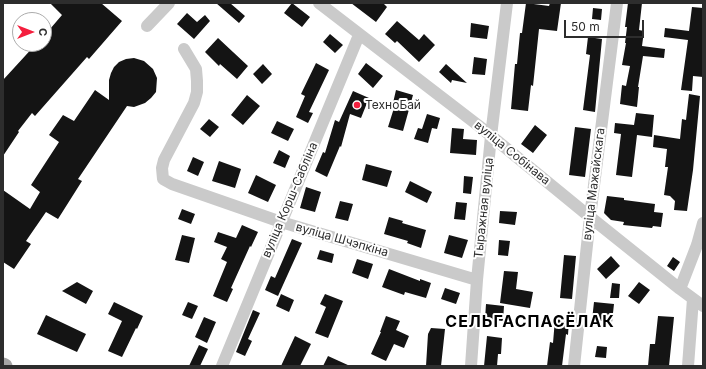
<!DOCTYPE html>
<html>
<head>
<meta charset="utf-8">
<style>
	body { margin:0 }
	#map { position:relative; width:706px; height:369px; overflow:hidden; background:#fff; font-family:Inter,sans-serif }
	canvas { display:block }
	.frame { position:absolute; inset:0; border:4px solid #2d2d2d; pointer-events:none }
	.north { position:absolute; left:12px; top:12px; width:40px; height:40px; box-sizing:border-box; background:#fff; border:1px solid #ababab; border-radius:50%; rotate:90deg; font-size:11px; font-weight:700; line-height:16px; text-align:center; color:#2d2d2d }
	.north::after { content:''; display:block; margin:auto; width:14px; height:18px; background:#f41f3e; clip-path:polygon(50% 0,100% 100%,50% 72%,0 100%) }
	.scale { position:absolute; left:564px; top:20px; width:80px; height:18px; box-sizing:border-box; border:2px solid #2d2d2d; border-top:0; padding-left:5px; font-size:12px; line-height:14px; white-space:nowrap; color:#2d2d2d; -webkit-text-stroke:3px #fff; paint-order:stroke }
</style>
</head>
<body>
<div id="map">
<canvas width="706" height="369"></canvas>
<div class="frame"></div>
<div class="north">С</div>
<div class="scale">50 m</div>
</div>
<script>
const context = document.querySelector('canvas').getContext('2d');
context.lineJoin = 'round';
function fillPath(path, color) { context.fillStyle = color; context.fill(path, 'evenodd'); }
const poly = rows => new Path2D(rows.map(r => 'M' + r).join(''));
function strokePath(path, color, width, dash) { context.strokeStyle = color; context.lineWidth = width; context.lineCap = dash ? 'butt' : 'round'; context.setLineDash(dash || []); context.stroke(path); }
function drawText(font, color, halo, rows, align = 'center') {
  context.font = font + ' Inter,sans-serif'; context.lineWidth = 4; context.setLineDash([]); context.textBaseline = 'middle'; context.strokeStyle = halo; context.fillStyle = color; for (const [text, x, y, turn = 0] of rows) {
    context.save(); context.translate(x, y); context.rotate((+turn || 0) * Math.PI / 180); context.textAlign = isNaN(turn) ? turn : align; if (halo) context.strokeText(text, 0, 0); context.fillText(text, 0, 0); context.restore();
  }
}
const building = poly([
	[50,3,101,3,122,21,89,59,87,57,35,116,32,113,18,131,19,132,3,156,3,80,36,44,44,44,44,36,62,15],
	[216,3,230,3,245,16,239,23],
	[292,3,310,17,302,27,284,13],
	[351,3,383,3,387,7,376,22],
	[526,3,549,6,550,3,561,3,557,31,539,29,533,86,531,85,528,111,511,109,515,64,517,64,520,33,522,33],
	[628,3,642,3,639,30,644,31,642,46,665,49,664,58,643,56,638,87,639,87,637,107,620,104,622,85,626,86,630,66,622,65,626,43,625,43,627,27,625,27],
	[692,7,703,8,703,77,693,76,692,91,681,90,688,40,664,37,665,28,689,31],
	[593,8,602,9,601,20,592,19],
	[187,13,197,22,205,15,210,21,194,39,177,24],
	[397,21,419,40,424,34,435,45,419,62,397,41,395,43,385,34],
	[471,23,489,26,487,39,470,37],
	[330,34,343,45,335,53,323,42],
	[588,37,602,39,595,112,583,110,590,55,586,54],
	[218,38,248,66,237,79,220,64,219,66,205,52],
	[474,57,487,59,485,75,472,74],
	[134,58,144,61,153,69,157,78,156,92,151,98,145,103,134,107,127,106,78,179,82,181,58,219,46,212,26,241,31,244,14,269,3,262,3,190,30,209,40,192,31,185,59,142,49,135,63,115,74,121,95,90,109,100,109,80,111,73,114,67,119,62,126,59],
	[316,63,329,70,309,112,313,113,308,123,296,117,305,96,301,94],
	[366,63,383,76,373,88,358,74],
	[263,64,272,74,262,84,253,74],
	[446,64,467,83,452,80,451,83,439,72],
	[396,90,413,95,403,131,388,127,394,108,398,110,400,108,393,103],
	[353,91,369,98,361,118,350,114,341,147,340,146,327,177,315,171,323,152,325,153,335,120,339,122],
	[689,94,700,96,693,170,687,211,674,210,675,201,670,196,664,195,668,167,665,167,667,149,653,147,654,135,680,139,682,119,686,120],
	[247,95,260,106,243,125,231,115],
	[636,113,654,115,652,137,637,135,632,177,616,175,621,134,614,133,615,123,634,125],
	[427,114,440,118,437,129,432,128,428,143,414,139,418,128,422,129],
	[209,119,219,127,210,137,200,129],
	[277,121,294,129,288,141,271,133],
	[535,125,547,135,533,153,521,144],
	[575,127,591,129,585,177,569,175],
	[452,128,464,129,463,139,477,140,476,155,450,153],
	[279,150,290,156,285,168,273,163],
	[193,157,204,162,198,176,187,171],
	[219,161,241,169,235,188,212,181],
	[366,164,392,171,387,187,362,180],
	[256,175,276,185,268,202,248,193],
	[464,176,473,177,471,194,463,193],
	[410,181,432,192,427,203,405,192],
	[306,187,321,192,315,212,300,208],
	[607,196,624,198,624,200,655,204,654,212,663,213,661,227,653,226,652,228,623,225,624,222,611,220,604,213],
	[340,201,353,204,348,221,335,218],
	[456,202,467,203,465,220,454,219],
	[182,209,195,214,191,224,178,219],
	[500,211,517,212,515,225,499,223],
	[389,217,403,221,402,223,426,230,421,248,407,243,408,241,384,234],
	[242,225,258,232,251,247,250,246,231,288,233,289,227,302,213,296,227,262,221,259,227,247,214,242,218,232,236,238],
	[182,235,195,238,189,263,175,260],
	[449,235,468,240,462,258,444,253],
	[292,239,302,243,278,296,265,290,271,276,275,278],
	[499,240,510,241,508,256,498,255],
	[320,250,334,254,332,263,317,259],
	[564,255,576,256,572,299,560,298],
	[611,256,620,266,606,279,597,269],
	[673,257,680,262,674,271,667,266],
	[357,259,373,264,368,279,352,273],
	[389,269,420,281,420,279,431,283,426,298,405,292,404,295,382,287],
	[504,271,518,272,516,289,533,292,530,308,500,303],
	[77,282,93,291,86,304,62,291],
	[639,282,650,290,639,304,628,296],
	[612,283,620,284,619,298,610,298],
	[445,288,460,293,456,304,441,299],
	[281,294,294,300,289,312,276,306],
	[325,294,343,301,328,338,315,333,326,307,320,304],
	[114,302,143,316,137,329,136,328,122,357,108,351,122,321,108,314],
	[188,302,198,306,192,319,182,315],
	[594,302,614,304,612,322,592,320],
	[486,304,504,306,503,321,485,319],
	[253,310,260,313,248,339,252,341,245,356,236,352],
	[46,315,86,334,77,352,37,334],
	[386,316,400,321,396,330,409,336,404,348,394,344,386,361,371,354,381,332,380,332],
	[658,316,674,317,669,366,648,366,650,344,655,344],
	[204,317,216,322,207,343,195,337],
	[555,319,569,320,568,335,566,334,562,366,547,366,550,342,553,343],
	[431,328,445,329,441,366,426,366,428,334],
	[295,336,311,344,300,366,281,366],
	[487,336,502,338,501,354,498,354,497,366,484,366],
	[199,345,208,349,200,366,189,366],
	[597,346,607,347,606,358,595,357],
	[328,356,350,366,323,366]
]);
const minor = poly([
	[319,3,479,126,590,217,680,289,703,306],
	[147,26,169,3],
	[184,49,196,69,197,81,197,92,194,103,164,160,162,168,163,179,172,184,281,222,477,280],
	[680,289,697,245,703,223],
	[222,366,359,35],
	[471,366,477,280,491,136,507,3],
	[574,366,590,217,617,3],
	[688,366,693,299]
]);
const major = poly([
	[3,365,5,366]
]);
const markers = [
	[357,105,4,"#f41f3e"]
];
const poiNames = [
	["ТехноБай",365,105]
];
const streetNames = [
	["вуліца Собінава",512,153,39],
	["вуліца Мажайскага",594,184,-83],
	["вуліца Корш-Сабліна",290,200,-67],
	["Тыражная вуліца",484,208,-84],
	["вуліца Шчэпкіна",342,240,16]
];
const districtNames = [
	["СЕЛЬГАСПАСЁЛАК",530,322]
];
fillPath(building, '#141414');
strokePath(minor, '#cacaca', 12);
strokePath(major, '#a5a5a5', 15);
for (const [x, y, r, color] of markers) { const dot = new Path2D(); dot.arc(x, y, r, 0, 2 * Math.PI); context.fillStyle = color; context.fill(dot); strokePath(dot, '#fff', 1.5); }
drawText('12px', '#2d2d2d', '#fff', poiNames, 'left');
drawText('12px', '#2d2d2d', '#fff', streetNames);
context.letterSpacing = '1px';
drawText('bold 16px', '#000', '#fff', districtNames);
context.letterSpacing = '0px';
</script>
</body>
</html>
